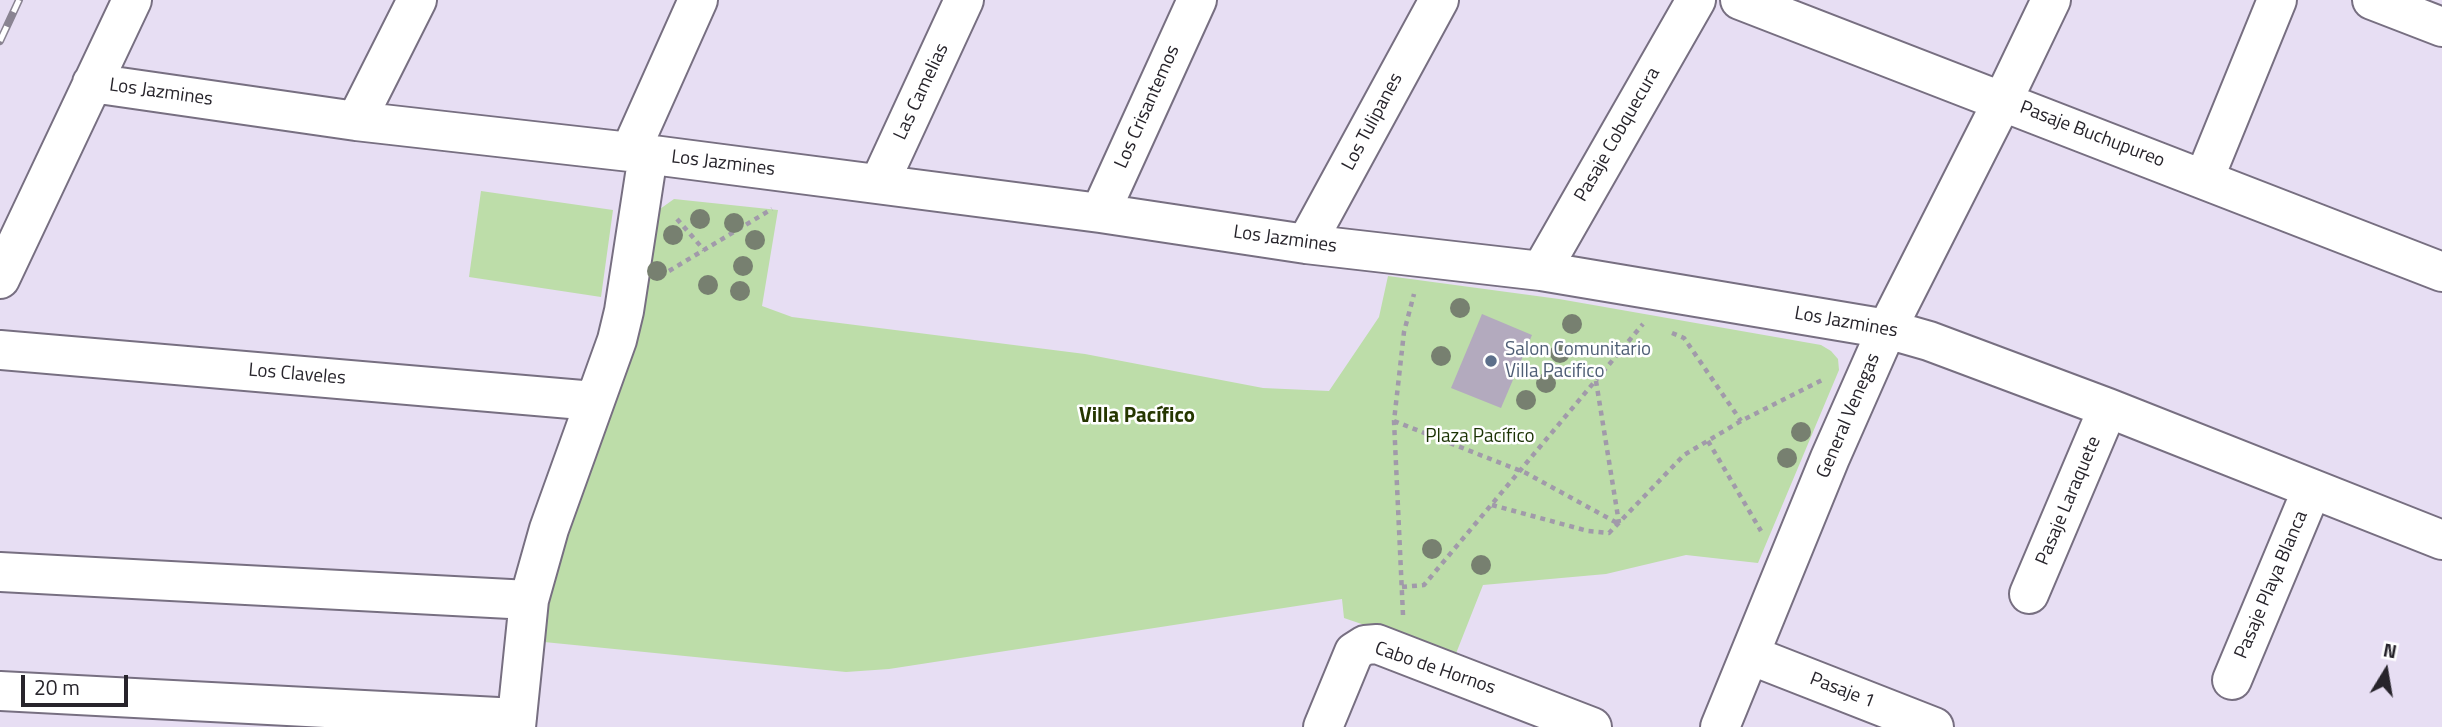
<!DOCTYPE html>
<html>
<head>
<meta charset="utf-8">
<style>
	body { margin:0 }
	#map { position:relative; width:2442px; height:727px; overflow:hidden; background:#e7def3; font-family:"Titillium Web",sans-serif }
	canvas { display:block }
	.north { position:absolute; left:2351px; top:636px; width:70px; height:70px; -webkit-text-stroke:5px #fff; paint-order:stroke; rotate:11deg; font-size:19px; font-weight:700; line-height:28px; text-align:center; color:#27242b }
	.north::after { content:''; display:block; margin:auto; width:24px; height:32px; background:#27242b; clip-path:polygon(50% 0,100% 100%,50% 72%,0 100%) }
	.scale { position:absolute; left:21px; top:675px; width:107px; height:32px; box-sizing:border-box; border:4px solid #27242b; border-top:0; padding-left:9px; font-size:21px; line-height:24px; white-space:nowrap; color:#27242b; -webkit-text-stroke:5px #fff; paint-order:stroke }
</style>
</head>
<body>
<div id="map">
<canvas width="2442" height="727"></canvas>
<div class="north">N</div>
<div class="scale">20 m</div>
</div>
<script>
const context = document.querySelector('canvas').getContext('2d');
context.lineJoin = 'round';
function fillPath(path, color) { context.fillStyle = color; context.fill(path, 'evenodd'); }
const poly = rows => new Path2D(rows.map(r => 'M' + r).join(''));
function strokePath(path, color, width, dash) { context.strokeStyle = color; context.lineWidth = width; context.lineCap = dash ? 'butt' : 'round'; context.setLineDash(dash || []); context.stroke(path); }
function drawText(font, color, halo, rows, align = 'center') {
  context.font = font + ' "Titillium Web",sans-serif'; context.lineWidth = 5; context.setLineDash([]); context.textBaseline = 'middle'; context.strokeStyle = halo; context.fillStyle = color; for (const [text, x, y, turn = 0] of rows) {
    context.save(); context.translate(x, y); context.rotate((+turn || 0) * Math.PI / 180); context.textAlign = isNaN(turn) ? turn : align; if (halo) context.strokeText(text, 0, 0); context.fillText(text, 0, 0); context.restore();
  }
}
const green = poly([
	[481,191,613,210,601,297,469,277],
	[674,199,778,210,762,306,792,317,1085,354,1263,388,1329,391,1379,317,1388,276,1559,299,1821,345,1831,351,1838,359,1839,370,1758,563,1686,555,1606,574,1483,585,1455,656,1344,618,1342,599,889,669,846,672,544,642,546,604,553,567,646,292,660,209]
]);
const building = poly([
	[1482,314,1532,335,1501,408,1451,388]
]);
const path = poly([
	[677,219,704,250],
	[669,271,772,209],
	[1672,333,1684,338,1741,421],
	[1596,381,1619,523],
	[1394,421,1526,473,1619,524],
	[1708,441,1761,531],
	[1492,505,1588,531,1609,533,1684,455,1741,421,1824,379],
	[1402,587,1424,585,1643,324],
	[1403,615,1394,421,1404,332,1414,294]
]);
const street = poly([
	[1740,0,2442,272],
	[2372,0,2442,27],
	[92,83,356,121,630,152,1100,213,1306,244,1541,271,1887,329,1929,341,2108,408,2442,540],
	[356,121,417,0],
	[630,152,698,0],
	[2204,179,2277,0],
	[879,184,964,0],
	[1100,213,1197,0],
	[1306,244,1439,0],
	[1541,271,1696,0],
	[0,279,132,0],
	[0,350,594,401],
	[0,572,529,600],
	[2029,594,2108,408],
	[1750,655,1934,727],
	[2232,680,2312,489],
	[0,691,517,718],
	[516,727,529,600,549,529,617,340,624,311,648,155],
	[1323,727,1354,652,1365,645,1377,644,1592,727],
	[1720,727,1830,458,1887,329,2003,100,2051,0]
]);
const rail = poly([
	[0,41,19,0]
]);
const trees = [
	[700,219],
	[734,223],
	[673,235],
	[755,240],
	[743,266],
	[657,271],
	[708,285],
	[740,291],
	[1460,308],
	[1572,324],
	[1560,353],
	[1441,356],
	[1546,383],
	[1526,400],
	[1801,432],
	[1787,458],
	[1432,549],
	[1481,565]
];
const markers = [
	[1491,361,7,"#5c6f8a"]
];
const streetNames = [
	["Las Camelias",922,92,-65],
	["Los Jazmines",161,93,8],
	["Los Crisantemos",1148,107,-66],
	["Los Tulipanes",1373,122,-62],
	["Pasaje Cobquecura",1618,135,-60],
	["Pasaje Buchupureo",2092,135,21],
	["Los Jazmines",723,164,7],
	["Los Jazmines",1285,240,8],
	["Los Jazmines",1846,323,10],
	["Los Claveles",297,375,5],
	["General Venegas",1849,416,-67],
	["Pasaje Laraquete",2069,501,-67],
	["Pasaje Playa Blanca",2272,585,-67],
	["Cabo de Hornos",1435,669,19],
	["Pasaje 1",1842,691,21]
];
const serviceNames = [
	["Salon Comunitario",1505,350],
	["Villa Pacifico",1505,372]
];
const parkNames = [
	["Plaza Pacífico",1480,437]
];
const neighbourhoodNames = [
	["Villa Pacífico",1137,417]
];
fillPath(green, '#bddda9');
fillPath(building, '#b3aabe');
strokePath(street, '#776f81', 42);
strokePath(path, '#a19aaa', 4.5, [5, 5]);
strokePath(street, '#fff', 38);
strokePath(rail, '#8a8492', 8);
strokePath(rail, '#fff', 5, [16]);
context.fillStyle = '#778070';
for (const [x, y] of trees) { context.beginPath(); context.arc(x, y, 10, 0, 2 * Math.PI); context.fill(); }
for (const [x, y, r, color] of markers) { const dot = new Path2D(); dot.arc(x, y, r, 0, 2 * Math.PI); context.fillStyle = color; context.fill(dot); strokePath(dot, '#fff', 2.5); }
drawText('19px', '#27242b', '#fff', streetNames);
drawText('19px', '#4e5e75', '#fff', serviceNames, 'left');
drawText('19px', '#1b3304', '#fff', parkNames);
drawText('bold 21px', '#253600', '#fff', neighbourhoodNames);
</script>
</body>
</html>
